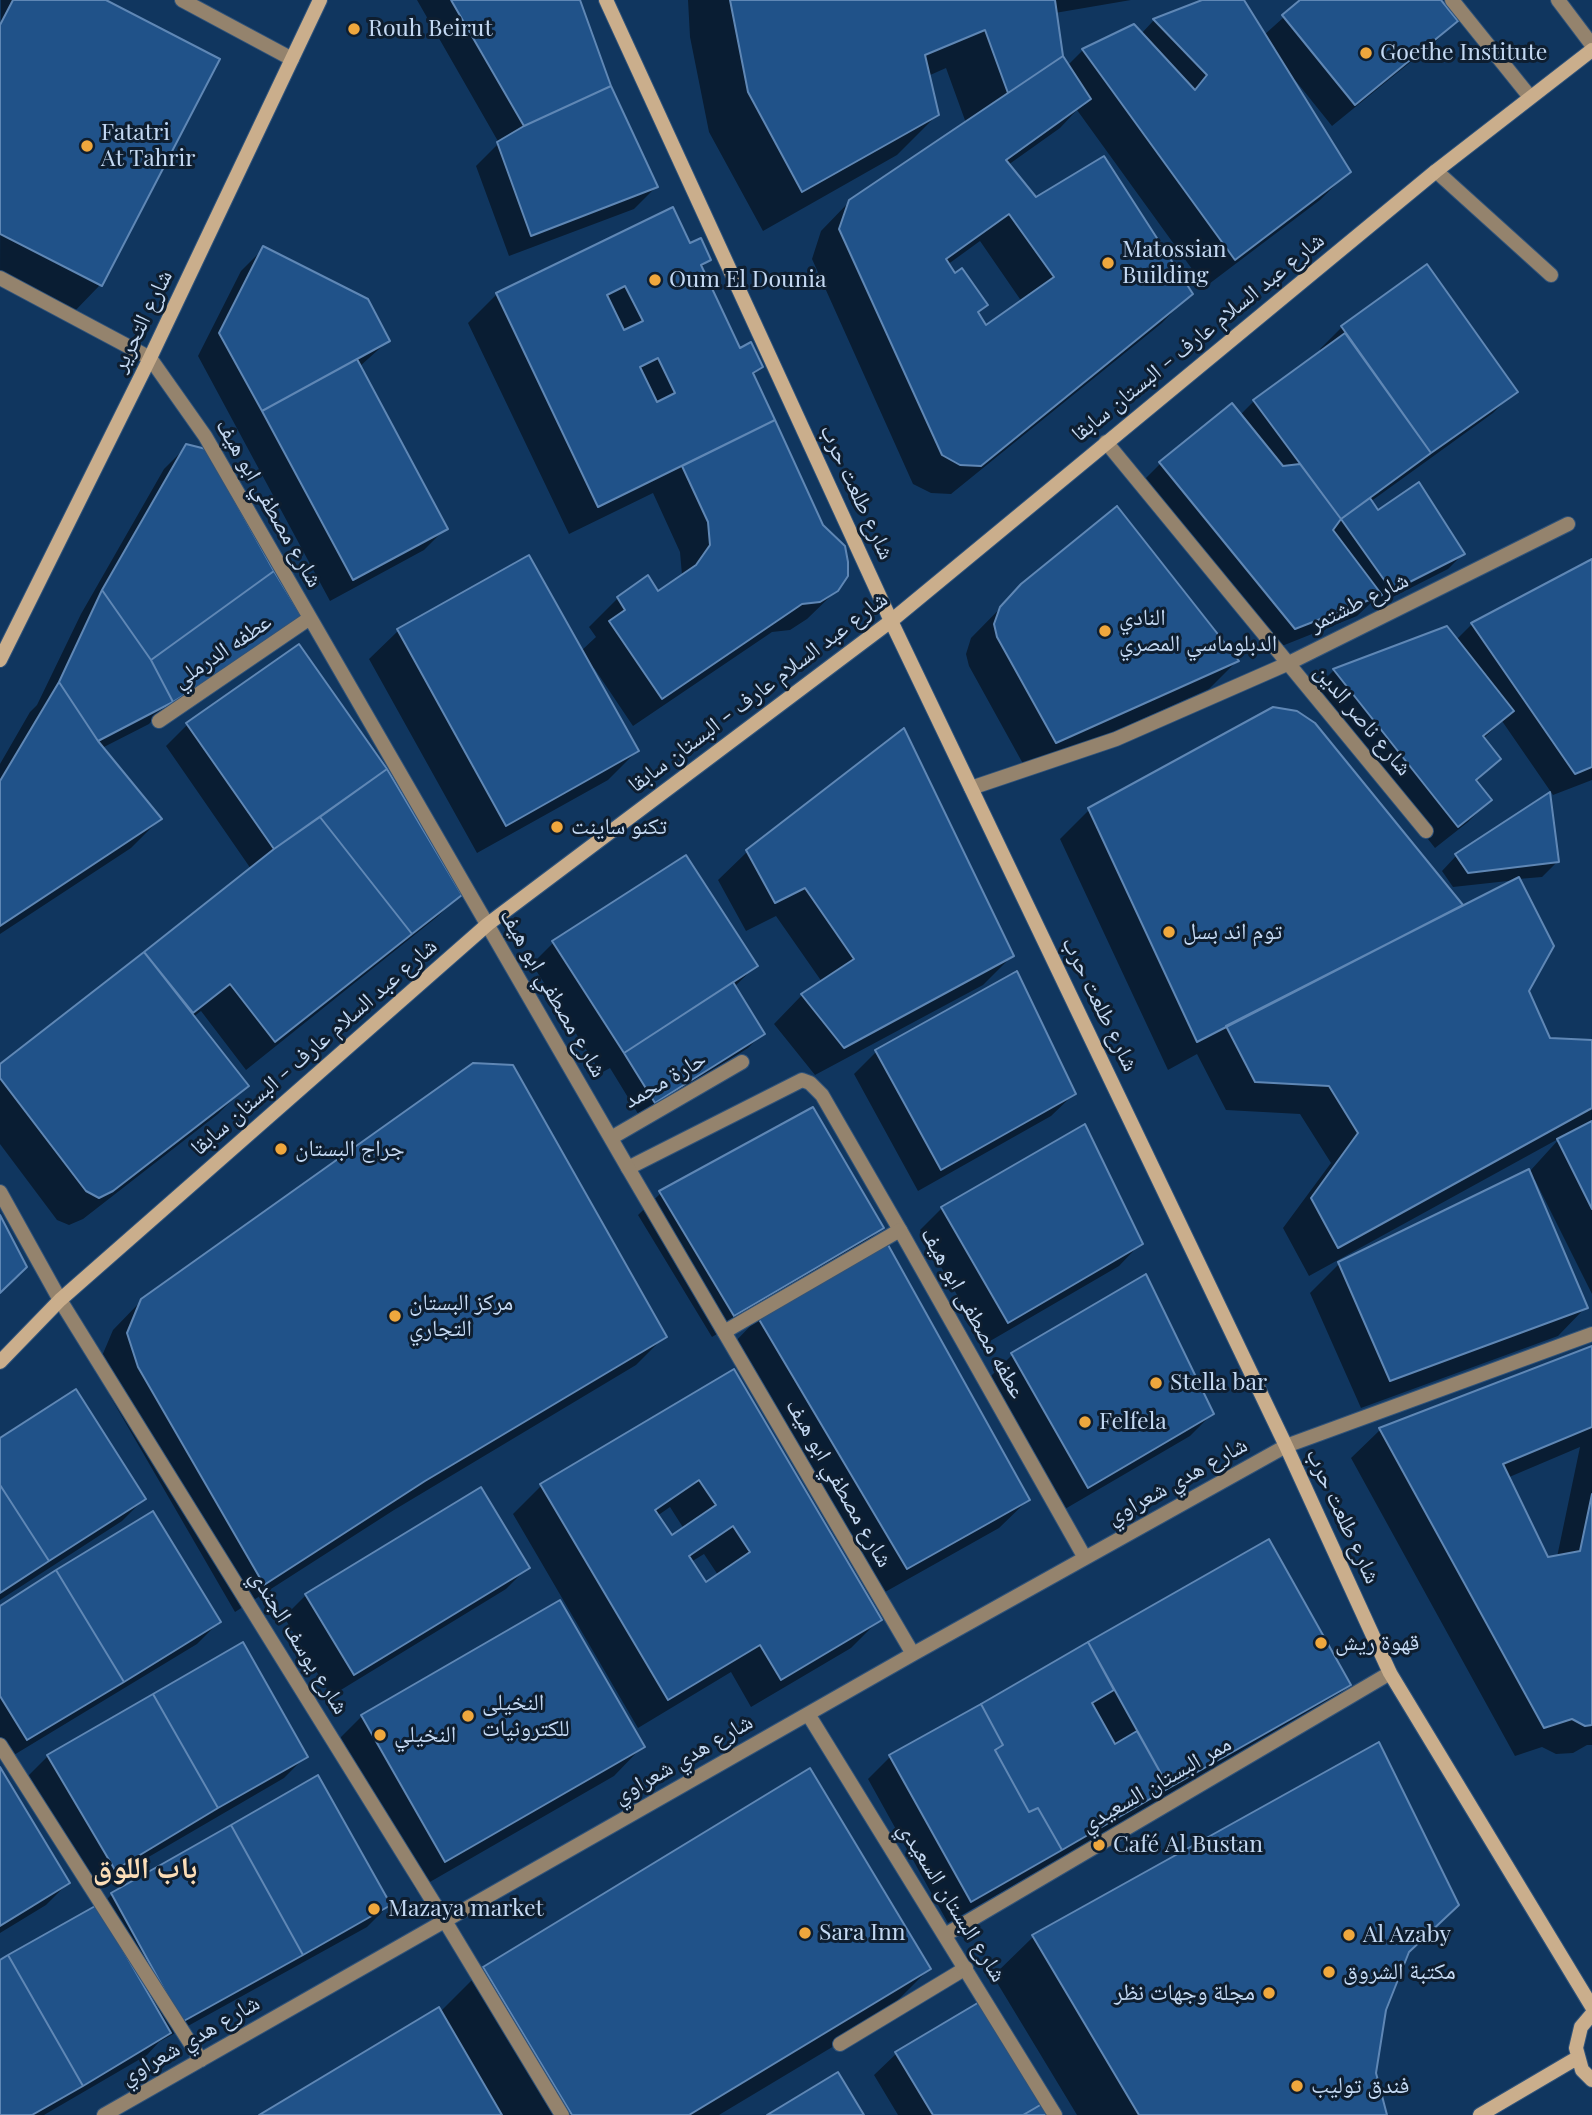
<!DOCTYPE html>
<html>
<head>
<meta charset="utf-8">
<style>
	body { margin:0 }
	canvas { display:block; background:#10365f }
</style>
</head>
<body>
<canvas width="1592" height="2115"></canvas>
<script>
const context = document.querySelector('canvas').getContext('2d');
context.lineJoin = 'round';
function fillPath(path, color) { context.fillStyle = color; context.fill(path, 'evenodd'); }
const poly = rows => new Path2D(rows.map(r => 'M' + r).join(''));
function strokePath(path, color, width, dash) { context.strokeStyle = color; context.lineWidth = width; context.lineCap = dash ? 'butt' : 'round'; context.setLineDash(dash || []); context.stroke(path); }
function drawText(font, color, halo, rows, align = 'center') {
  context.font = font + ' "Playfair Display","Noto Naskh Arabic",serif'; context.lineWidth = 6; context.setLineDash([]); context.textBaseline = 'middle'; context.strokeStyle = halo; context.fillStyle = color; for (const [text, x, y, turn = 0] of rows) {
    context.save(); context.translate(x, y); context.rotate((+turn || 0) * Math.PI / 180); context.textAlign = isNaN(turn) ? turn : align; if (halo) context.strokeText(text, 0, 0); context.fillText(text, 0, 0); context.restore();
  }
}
const shadow = poly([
	[1,0,102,0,217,59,100,285,72,314,0,277],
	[417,0,578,0,609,87,656,187,634,209,509,256,476,166,499,143],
	[688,0,1131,0,1055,13,1061,57,1067,66,1083,50,1133,26,1141,34,1154,20,1207,0,1242,0,1264,35,1303,0,1438,0,1456,21,1434,43,1332,126,1295,80,1293,81,1349,172,1320,200,1205,287,1077,110,1060,128,1008,165,1035,200,1190,294,1162,323,951,494,931,493,913,484,812,259,821,231,850,201,966,123,946,68,928,76,937,115,897,155,763,231,709,132,690,37],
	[980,241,1022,302,986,327,977,314,986,304,955,275,947,265],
	[689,245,709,260,701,268,740,350,761,367,752,376,822,526,837,590,807,619,790,630,772,632,633,726,594,668,591,670,637,751,608,780,477,853,369,659,398,631,581,651,596,637,589,627,618,598,657,593,682,575,680,552,653,493,569,534,468,323,497,294],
	[263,249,388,341,359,367,446,528,424,550,330,601,198,356,241,271],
	[1427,266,1515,391,1493,413,1370,502,1378,513,1463,554,1448,569,1377,605,1374,600,1357,616,1272,650,1138,486,1160,464,1232,405,1240,415,1254,401,1321,352,1320,349,1342,327],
	[187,446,272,570,302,620,156,716,149,724,102,748,160,819,131,848,0,934,0,764,30,712,37,705,81,614,164,469],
	[1592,561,1592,780,1553,795,1502,721,1483,739,1499,759,1476,782,1490,800,1468,822,1435,848,1312,692,1334,670,1446,628,1456,640,1472,624],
	[1022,586,1237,661,1209,689,1027,771,969,666,966,654,971,638],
	[188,724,386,770,460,895,437,917,246,1070,201,1011,193,1017,246,1086,218,1114,83,1219,69,1225,57,1220,0,1144,0,1066,251,869,166,746],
	[1314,724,1463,908,1517,880,1453,887,1442,871,1456,856,1557,862,1542,877,1518,879,1527,991,1549,1039,1592,1042,1592,1294,1535,1180,1532,1181,1586,1307,1558,1336,1361,1408,1310,1293,1339,1264,1530,1171,1560,1138,1309,1276,1283,1228,1331,1163,1300,1114,1226,1110,1197,1054,1168,1070,1060,839,1089,810],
	[747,852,1012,956,983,985,815,1075,774,1024,802,995,822,982,776,916,746,931,718,880],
	[554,942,756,966,734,987,763,1033,748,1048,640,1117,610,1068,601,1073,532,964],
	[1016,974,1074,1094,1051,1116,918,1191,854,1074,876,1052],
	[661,1193,882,1227,860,1249,712,1337,638,1215],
	[942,1208,1141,1243,1119,1266,985,1344,920,1230],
	[142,1300,665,1336,636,1365,394,1510,235,1612,110,1396,99,1363,113,1330],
	[758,1318,1028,1500,999,1528,878,1596,730,1347],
	[1592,1348,1592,1745,1587,1745,1573,1753,1556,1754,1542,1747,1515,1756,1351,1458,1380,1430],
	[1580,1447,1557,1557,1547,1559,1507,1478],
	[1012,1355,1212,1414,1190,1436,1065,1509,990,1377],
	[733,1371,880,1619,851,1648,751,1707,731,1672,638,1728,513,1514,541,1486],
	[670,1507,684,1529,671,1537,657,1516],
	[704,1554,718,1575,705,1584,691,1562],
	[0,1441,144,1499,122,1521,0,1600],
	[1269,1542,1349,1685,1309,1725,1126,1821,948,1923,868,1779,890,1757],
	[528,1567,506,1589,331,1696,284,1617,306,1595],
	[0,1608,219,1622,197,1644,4,1761,0,1754],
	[362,1716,642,1747,614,1776,416,1890,333,1745],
	[1379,1744,1407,1954,1384,2010,1374,2073,1385,2115,1077,2115,993,1976,1033,1937],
	[48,1756,306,1756,284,1778,92,1890,26,1778],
	[0,1771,68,1883,46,1905,0,1933],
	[112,1894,389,1905,367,1927,159,2042,147,2055,44,2115,0,2115,0,1963,97,1909],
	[484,1968,929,1969,879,2019,719,2115,262,2115,440,2012],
	[897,2053,1048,2115,898,2115,874,2075]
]);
const building = poly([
	[13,0,106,0,220,59,102,286,0,234,0,25,13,0],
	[451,0,580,0,611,86,524,126,451,0],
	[730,0,1055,0,1063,56,1008,93,985,30,925,55,939,115,802,192,748,92,730,0],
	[1202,0,1244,0,1351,172,1235,260,1082,49,1134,24,1195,90,1207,75,1153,19,1202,0],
	[1300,0,1441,0,1458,21,1355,105,1282,15,1300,0],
	[1063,56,1091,99,1006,160,1036,197,1104,156,1193,294,981,466,960,465,942,455,839,229,849,200,1063,56],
	[1009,214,1054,277,986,325,978,312,988,305,962,268,955,273,946,259,1009,214],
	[611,86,658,187,531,236,497,142,524,126,611,86],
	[673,207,690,243,701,238,711,260,701,265,740,348,751,342,763,367,753,373,775,420,598,507,496,293,673,207],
	[625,286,643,321,624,330,607,295,625,286],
	[658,358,675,393,657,402,640,367,658,358],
	[263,246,368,299,390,341,262,411,219,333,263,246],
	[1427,264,1518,392,1431,453,1341,326,1427,264],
	[1345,333,1431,453,1341,519,1253,400,1345,333],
	[357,359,448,529,353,580,262,411,357,359],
	[1232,403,1283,466,1300,464,1341,519,1333,530,1382,595,1295,629,1159,462,1232,403],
	[775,420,823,525,845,546,848,562,848,576,838,591,820,602,802,604,662,699,609,621,625,610,617,597,648,575,658,591,696,565,710,545,708,522,682,466,775,420],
	[186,444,206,449,274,571,151,660,102,590,186,444],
	[1419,482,1465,554,1392,591,1341,519,1370,498,1378,510,1419,482],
	[1117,506,1239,661,1056,743,997,637,994,624,1000,607,1021,584,1117,506],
	[529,555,639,751,506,826,397,629,529,555],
	[1592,559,1592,767,1575,774,1471,623,1592,559],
	[274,571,304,620,173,702,151,660,274,571],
	[102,590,151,660,173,702,98,741,59,682,102,590],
	[1447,626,1514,711,1483,736,1501,759,1476,780,1492,800,1458,827,1333,669,1447,626],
	[299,644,387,769,274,849,186,723,299,644],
	[59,682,98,741,162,819,0,926,0,781,59,682],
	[1273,707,1297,711,1315,723,1463,905,1197,1042,1088,808,1273,707],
	[904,728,1014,956,844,1048,801,994,854,959,805,888,775,903,746,850,904,728],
	[387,769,462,895,412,934,320,817,387,769],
	[1550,792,1559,862,1468,873,1455,854,1550,792],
	[320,817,412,934,275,1042,230,984,193,1013,144,952,274,849,320,817],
	[686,855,758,966,624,1053,552,941,686,855],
	[1519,877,1554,946,1529,991,1550,1038,1592,1040,1592,1108,1338,1248,1311,1198,1358,1133,1329,1086,1255,1082,1226,1026,1519,877],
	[144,952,249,1086,113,1191,99,1198,86,1191,0,1078,0,1064,144,952],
	[1017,971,1076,1094,941,1170,875,1050,1017,971],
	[733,982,765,1034,655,1103,624,1053,733,982],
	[473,1063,513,1065,667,1337,425,1481,264,1585,138,1367,127,1333,141,1299,473,1063],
	[813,1107,884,1228,734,1316,659,1191,813,1107],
	[1592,1121,1592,1209,1557,1139,1592,1121],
	[1085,1124,1143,1244,1008,1323,941,1207,1085,1124],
	[1529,1169,1588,1308,1390,1381,1338,1262,1529,1169],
	[0,1215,27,1267,0,1293,0,1215],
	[887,1243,1030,1500,907,1569,757,1316,887,1243],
	[1146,1274,1214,1414,1088,1488,1011,1353,1146,1274],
	[1592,1346,1592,1427,1503,1464,1548,1557,1580,1551,1592,1494,1592,1725,1585,1726,1572,1719,1544,1728,1379,1428,1592,1346],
	[734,1369,882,1620,781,1680,760,1645,668,1700,540,1484,734,1369],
	[699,1480,716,1505,672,1535,655,1510,699,1480],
	[733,1526,750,1552,706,1582,689,1556,733,1526],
	[76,1389,146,1499,49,1561,0,1485,0,1438,76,1389],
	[0,1485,49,1561,0,1593,0,1485],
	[481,1487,530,1568,354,1675,305,1594,481,1487],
	[153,1511,221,1622,124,1682,56,1570,153,1511],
	[1269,1539,1351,1685,1169,1788,1088,1642,1269,1539],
	[56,1570,124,1682,27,1740,0,1696,0,1606,56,1570],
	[560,1600,645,1747,445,1862,361,1715,560,1600],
	[243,1642,308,1757,218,1808,153,1694,243,1642],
	[1088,1642,1114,1690,1092,1703,1115,1744,1137,1731,1169,1788,1062,1850,1038,1808,1029,1812,995,1750,1003,1745,981,1704,1088,1642],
	[153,1694,218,1808,115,1870,47,1755,153,1694],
	[981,1704,1003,1745,995,1750,1029,1812,1038,1808,1062,1850,971,1902,889,1755,981,1704],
	[1379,1742,1459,1905,1409,1952,1386,2010,1376,2073,1387,2115,1139,2115,1032,1935,1379,1742],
	[0,1767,70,1883,0,1926,0,1767],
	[810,1768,931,1969,689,2115,572,2115,483,1967,810,1768],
	[318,1775,391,1905,303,1955,231,1825,318,1775],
	[231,1825,303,1955,182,2022,111,1893,231,1825],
	[97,1905,171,2033,83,2086,8,1955,97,1905],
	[8,1955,83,2086,32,2115,0,2115,0,1960,8,1955],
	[981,2001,1042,2104,1023,2115,933,2115,895,2052,981,2001],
	[439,2007,502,2115,259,2115,439,2007],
	[838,2072,864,2115,767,2115,838,2072],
	[1042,2104,1049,2115,1023,2115,1042,2104]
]);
const lane = poly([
	[1452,0,1530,97],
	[1558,0,1592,45],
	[1436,171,1551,275],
	[628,1168,802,1080,810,1083,822,1095,900,1230],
	[840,2044,966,1968]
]);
const street = poly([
	[182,0,292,59],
	[0,278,150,358,205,436,628,1168,913,1654],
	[1106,442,1426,831],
	[159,721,310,618],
	[971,788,1116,739,1287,664,1568,524],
	[611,1138,742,1062],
	[0,1192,60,1300,445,1921,562,2115],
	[724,1332,900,1230,1085,1558],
	[808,1714,1055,2115],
	[0,1745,201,2060],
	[945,1935,1390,1673],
	[104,2115,913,1654,1286,1446,1592,1334]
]);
const secondary = poly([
	[606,0,891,621,1286,1446,1390,1673,1592,2007],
	[0,660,150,358,320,0],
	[0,1362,60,1300,488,924,891,621,1436,171,1592,50],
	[1592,2014,1581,2027,1576,2048,1582,2070,1592,2080],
	[1480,2115,1577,2058]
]);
const markers = [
	[354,29,7,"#efa73d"],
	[1366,53,7,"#efa73d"],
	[87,146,7,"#efa73d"],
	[1108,263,7,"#efa73d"],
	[655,280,7,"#efa73d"],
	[1105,631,7,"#efa73d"],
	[557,827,7,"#efa73d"],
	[1169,932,7,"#efa73d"],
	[281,1149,7,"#efa73d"],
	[395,1316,7,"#efa73d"],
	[1156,1383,7,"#efa73d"],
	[1085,1422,7,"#efa73d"],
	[1321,1643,7,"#efa73d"],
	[468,1716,7,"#efa73d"],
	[380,1735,7,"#efa73d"],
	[1099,1845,7,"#efa73d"],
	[374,1909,7,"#efa73d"],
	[805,1933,7,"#efa73d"],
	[1349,1935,7,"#efa73d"],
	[1329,1972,7,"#efa73d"],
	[1269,1993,7,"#efa73d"],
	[1297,2086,7,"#efa73d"]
];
const poiNames = [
	["Rouh Beirut",368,29],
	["Goethe Institute",1380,53],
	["Fatatri",101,133],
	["At Tahrir",101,159],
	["Matossian",1122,250],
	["Building",1122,276],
	["Oum El Dounia",669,280],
	["النادي",1119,618],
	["الدبلوماسي المصري",1119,644],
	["تكنو ساينت",571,827],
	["توم اند بسل",1183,932],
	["جراج البستان",295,1149],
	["مركز البستان",409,1303],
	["التجاري",409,1329],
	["Stella bar",1170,1383],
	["Felfela",1099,1422],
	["قهوة ريش",1335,1643],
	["النخيلى",482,1703],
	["للكترونيات",482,1729],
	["النخيلي",394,1735],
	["Café Al Bustan",1113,1845],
	["Mazaya market",388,1909],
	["Sara Inn",819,1933],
	["Al Azaby",1363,1935],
	["مكتبة الشروق",1343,1972],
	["مجلة وجهات نظر",1255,1993,"right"],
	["فندق توليب",1311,2086]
];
const streetNames = [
	["شارع التحرير",142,321,-64],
	["شارع عبد السلام عارف - البستان سابقا",1198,337,-39],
	["شارع طلعت حرب",857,492,65],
	["شارع مصطفي ابو هيف",269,503,60],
	["شارع طشتمر",1359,602,-26],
	["عطفه الدرملي",222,651,-34],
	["شارع عبد السلام عارف - البستان سابقا",758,692,-37],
	["شارع ناصر الدين",1363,720,50],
	["شارع مصطفي ابو هيف",553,993,60],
	["شارع طلعت حرب",1100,1004,64],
	["شارع عبد السلام عارف - البستان سابقا",314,1047,-41],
	["حارة محمد",665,1080,-30],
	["عطفه مصطفى ابو هيف",973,1313,61],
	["شارع هدي شعراوي",1177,1481,-29],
	["شارع مصطفي ابو هيف",839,1483,60],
	["شارع طلعت حرب",1343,1516,65],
	["شارع يوسف الجندي",299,1642,58],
	["شارع هدي شعراوي",683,1759,-30],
	["ممر البستان السعيدي",1156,1784,-30],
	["شارع البستان السعيدي",952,1902,58],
	["شارع هدي شعراوي",190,2040,-30]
];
const districtNames = [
	["باب اللوق",145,1869]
];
fillPath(shadow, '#0007');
fillPath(building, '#205289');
strokePath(building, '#5f87b5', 2);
strokePath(lane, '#30537a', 16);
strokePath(street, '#30537a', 16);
strokePath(secondary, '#30537a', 16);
strokePath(lane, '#94836d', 14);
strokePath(street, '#94836d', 14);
strokePath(secondary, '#caae8c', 14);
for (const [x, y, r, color] of markers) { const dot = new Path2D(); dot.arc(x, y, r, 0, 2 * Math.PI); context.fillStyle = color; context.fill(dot); strokePath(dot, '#0e1e30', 2.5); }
drawText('23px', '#c4d9f3', '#0e1e30', poiNames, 'left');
drawText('23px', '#c4d9f3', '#0e1e30', streetNames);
drawText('bold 30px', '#fbddb7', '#0e1e30', districtNames);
</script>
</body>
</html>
